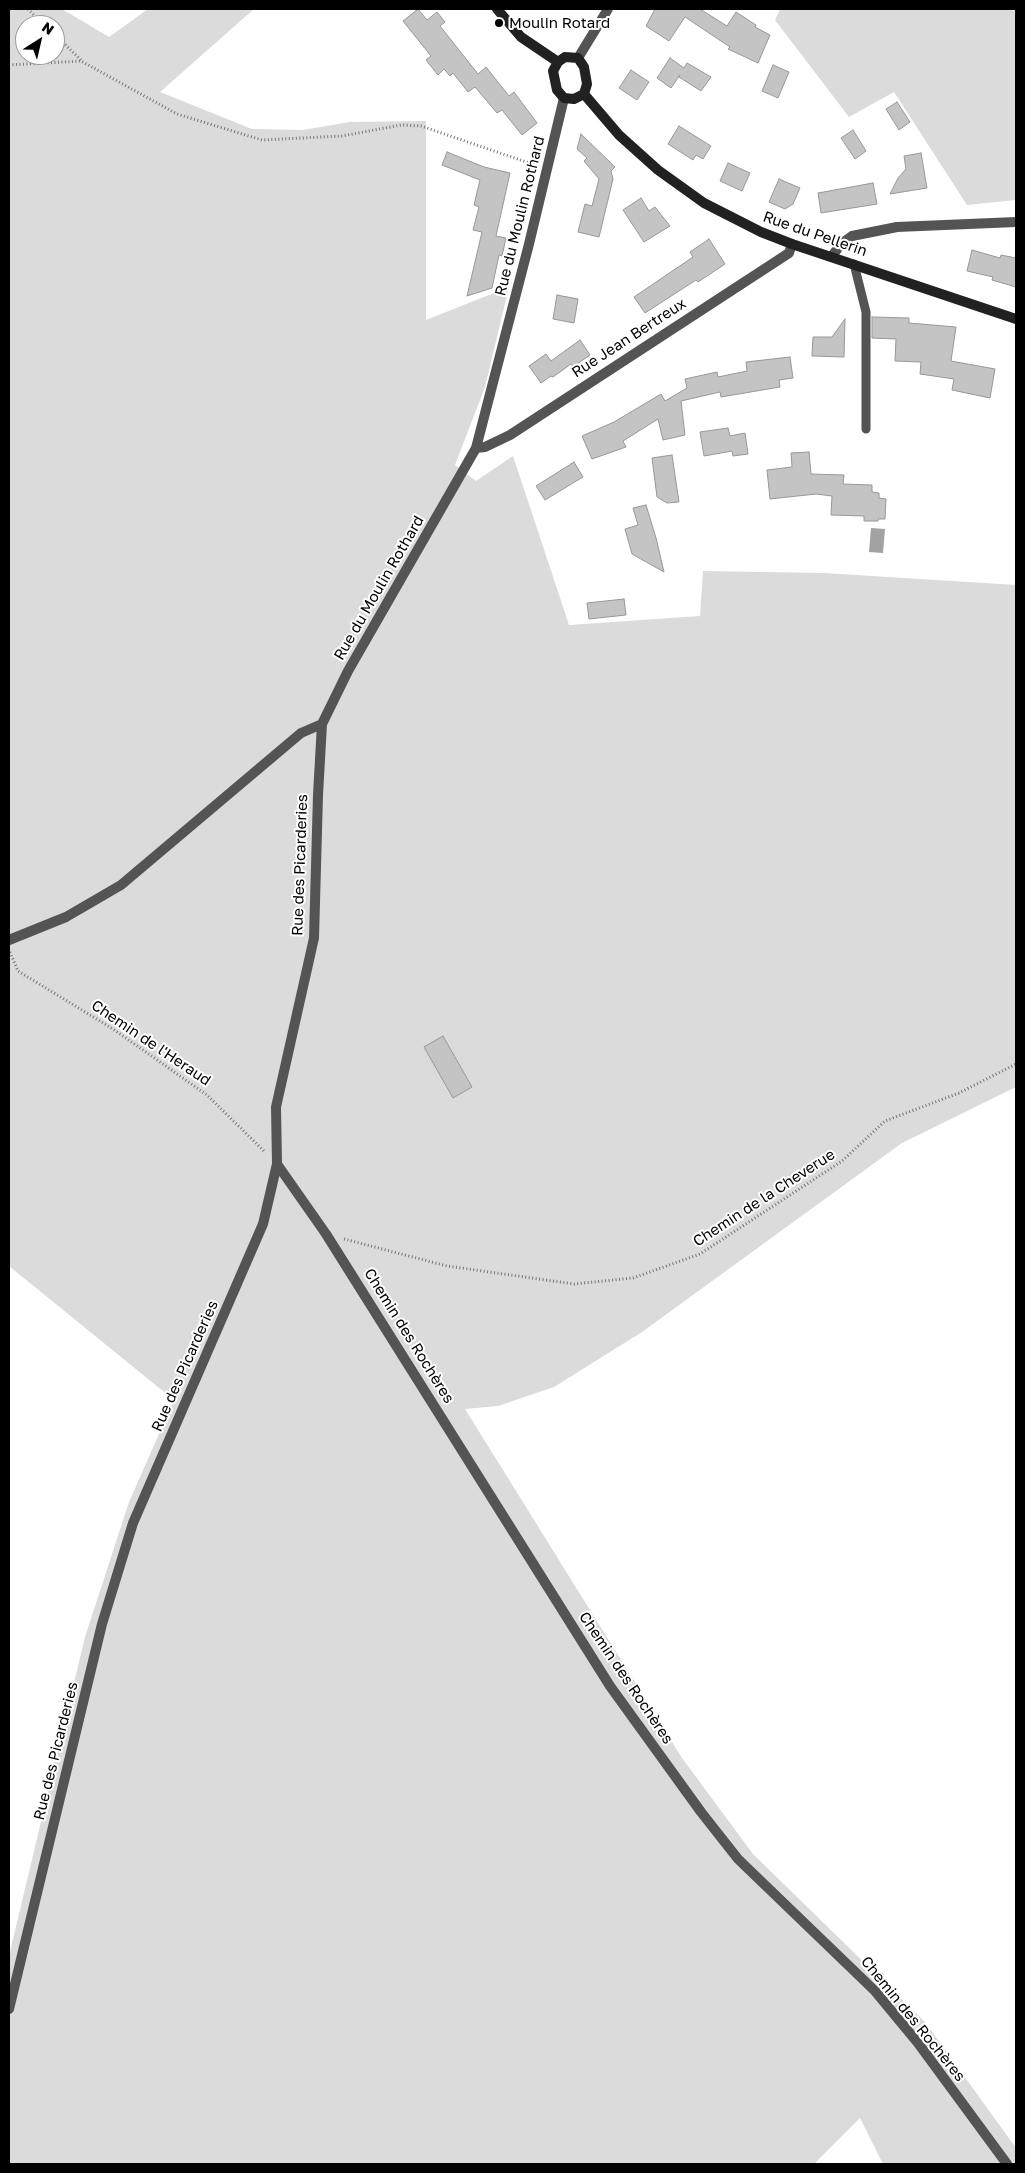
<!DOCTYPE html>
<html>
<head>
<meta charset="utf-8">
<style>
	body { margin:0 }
	#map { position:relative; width:1025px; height:2173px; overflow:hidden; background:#fff; font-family:"Golos Text",sans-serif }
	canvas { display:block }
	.frame { position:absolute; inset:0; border:10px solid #000; pointer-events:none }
	.north { position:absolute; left:15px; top:15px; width:50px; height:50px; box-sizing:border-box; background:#fff; border:1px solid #999; border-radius:50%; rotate:35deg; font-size:14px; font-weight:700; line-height:20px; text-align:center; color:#000 }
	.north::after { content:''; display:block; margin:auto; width:18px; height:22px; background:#000; clip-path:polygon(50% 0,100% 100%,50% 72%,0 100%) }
</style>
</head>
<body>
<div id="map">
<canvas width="1025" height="2173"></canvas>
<div class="frame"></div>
<div class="north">N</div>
</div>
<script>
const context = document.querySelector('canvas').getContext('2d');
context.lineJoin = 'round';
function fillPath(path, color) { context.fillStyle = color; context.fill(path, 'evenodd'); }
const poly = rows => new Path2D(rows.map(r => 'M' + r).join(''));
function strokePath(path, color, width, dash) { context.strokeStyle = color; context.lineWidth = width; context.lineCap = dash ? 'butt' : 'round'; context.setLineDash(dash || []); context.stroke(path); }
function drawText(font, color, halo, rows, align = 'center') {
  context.font = font + ' "Golos Text",sans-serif'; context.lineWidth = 4; context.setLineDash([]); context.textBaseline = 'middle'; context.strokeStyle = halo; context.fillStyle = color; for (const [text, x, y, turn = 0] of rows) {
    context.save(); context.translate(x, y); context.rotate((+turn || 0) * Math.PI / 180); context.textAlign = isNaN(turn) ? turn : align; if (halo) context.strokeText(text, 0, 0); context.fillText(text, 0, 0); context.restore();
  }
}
const green = poly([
	[9,9,62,9,109,37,148,9,254,9,160,92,252,129,303,130,350,122,426,121,426,320,509,287,485,387,455,465,476,481,513,456,569,625,700,616,703,571,824,573,1016,585,1016,1087,902,1143,642,1332,554,1387,498,1406,465,1409,682,1758,753,1854,925,2022,1016,2148,1016,2164,883,2164,860,2118,814,2164,9,2164,9,1956,85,1637,129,1502,174,1400,9,1266],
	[25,25,55,25,55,55,25,55],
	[780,9,1016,9,1016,200,967,205,894,92,849,117,775,20]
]);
const water = poly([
	[871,528,885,529,883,553,869,552]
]);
const building = poly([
	[418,9,427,20,437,12,445,22,440,26,478,74,486,67,509,96,514,92,537,123,522,135,502,110,497,113,475,87,468,92,453,73,450,76,444,69,438,75,426,60,431,56,403,21,418,9],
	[655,9,700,9,727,26,736,12,756,25,755,27,770,35,758,63,728,49,730,47,685,17,669,41,646,26,655,9],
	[670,58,684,68,687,63,711,77,701,91,679,77,680,75,671,88,657,78,670,58],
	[773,65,789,72,778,98,762,91,773,65],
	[631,70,649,82,637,100,619,88,631,70],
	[897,102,910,122,899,130,886,109,897,102],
	[679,126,711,146,703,159,696,155,693,160,668,144,679,126],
	[853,130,866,151,855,159,841,138,853,130],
	[581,134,615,167,611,171,613,179,599,237,578,232,585,204,592,206,599,179,584,161,587,158,577,149,581,134],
	[447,152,484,167,510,173,496,236,506,238,502,256,499,255,492,288,467,296,482,232,473,230,479,207,474,205,480,180,442,165,447,152],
	[921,153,927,188,890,194,898,178,906,169,904,156,921,153],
	[728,163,750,173,742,191,720,181,728,163],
	[779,179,800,188,793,204,785,209,769,202,779,179],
	[873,183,877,204,821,213,818,193,873,183],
	[641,198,649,211,655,207,670,226,644,242,623,210,641,198],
	[709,239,725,264,698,282,696,280,645,313,634,297,693,257,690,252,709,239],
	[972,250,1000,258,1001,255,1016,258,1016,287,992,280,993,277,967,271,972,250],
	[557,295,578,299,574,323,553,319,557,295],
	[872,317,909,318,909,323,956,327,951,361,995,369,990,398,952,390,954,379,920,374,921,362,895,361,896,339,872,338,872,317],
	[845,319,844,357,812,356,813,337,832,337,845,319],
	[580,340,590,355,573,367,571,364,553,377,551,376,541,383,529,366,546,354,551,361,580,340],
	[790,357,793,378,779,380,780,387,721,397,720,392,681,401,685,435,663,440,658,419,623,441,626,447,592,459,582,436,614,422,661,394,665,401,687,388,685,379,717,372,718,377,747,371,746,362,790,357],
	[728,428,730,436,745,433,748,454,733,456,732,451,704,456,700,432,728,428],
	[809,452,811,474,844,475,843,484,872,485,872,492,879,493,879,498,886,499,885,519,878,519,878,521,864,521,864,516,831,515,832,496,816,494,770,499,767,470,792,467,791,453,809,452],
	[672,455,679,502,667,503,657,497,652,458,672,455],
	[574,462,583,477,545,500,536,486,574,462],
	[646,505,656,538,664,572,632,554,625,529,638,525,633,508,646,505],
	[624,599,626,615,589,619,587,603,624,599],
	[443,1036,472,1087,453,1098,424,1047,443,1036]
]);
const path = poly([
	[28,9,44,25],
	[55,35,81,60],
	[9,65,81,61,177,114,262,140,342,136,401,125,421,126,535,165],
	[10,952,18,971,113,1029,207,1095,264,1151],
	[344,1239,447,1266,574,1284,633,1278,700,1254,842,1161,885,1121,959,1093,1016,1064]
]);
const service = poly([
	[854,264,866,312,866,429]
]);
const minor = poly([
	[578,58,608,9],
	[832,256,841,244,852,236,897,227,1016,222],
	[476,448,485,447,510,435,789,253,792,244],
	[9,940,66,917,121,885,301,733,322,724,348,671,476,448,529,244,564,98],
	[277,1164,326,1234,610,1686,701,1812,738,1859,875,1991,918,2043,1007,2164],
	[9,2009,102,1624,133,1523,263,1224,277,1164,276,1107,314,938,318,795,322,724]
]);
const secondary = poly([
	[497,9,521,37,558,62],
	[565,57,578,58,584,67,587,84,584,94,574,99,564,98,557,90,553,71,558,62,565,57],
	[584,94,619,135,658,170,704,203,761,232,792,244,1016,319]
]);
const markers = [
	[499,23,5,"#000"]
];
const poiNames = [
	["Moulin Rotard",509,23]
];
const streetNames = [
	["Rue du Moulin Rothard",520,216,-76],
	["Rue du Pellerin",815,234,19],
	["Rue Jean Bertreux",629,338,-33],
	["Rue du Moulin Rothard",379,588,-60],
	["Rue des Picarderies",300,865,-88],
	["Chemin de l'Heraud",151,1043,34],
	["Chemin de la Cheverue",764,1198,-33],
	["Chemin des Rochères",409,1336,58],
	["Rue des Picarderies",185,1366,-66],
	["Chemin des Rochères",626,1678,56],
	["Rue des Picarderies",56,1751,-76],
	["Chemin des Rochères",913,2019,51]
];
fillPath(green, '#dbdbdb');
fillPath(water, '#a2a2a2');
fillPath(building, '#c4c4c4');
strokePath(building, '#989898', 1);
strokePath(path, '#767676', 3, [1, 2.5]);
strokePath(service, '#545454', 9);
strokePath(minor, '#545454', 10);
strokePath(secondary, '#212121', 10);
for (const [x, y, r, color] of markers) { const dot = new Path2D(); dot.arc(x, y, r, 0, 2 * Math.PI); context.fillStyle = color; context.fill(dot); strokePath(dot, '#fff', 2); }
drawText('15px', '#000', '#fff', poiNames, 'left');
drawText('15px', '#000', '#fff', streetNames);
</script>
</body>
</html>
